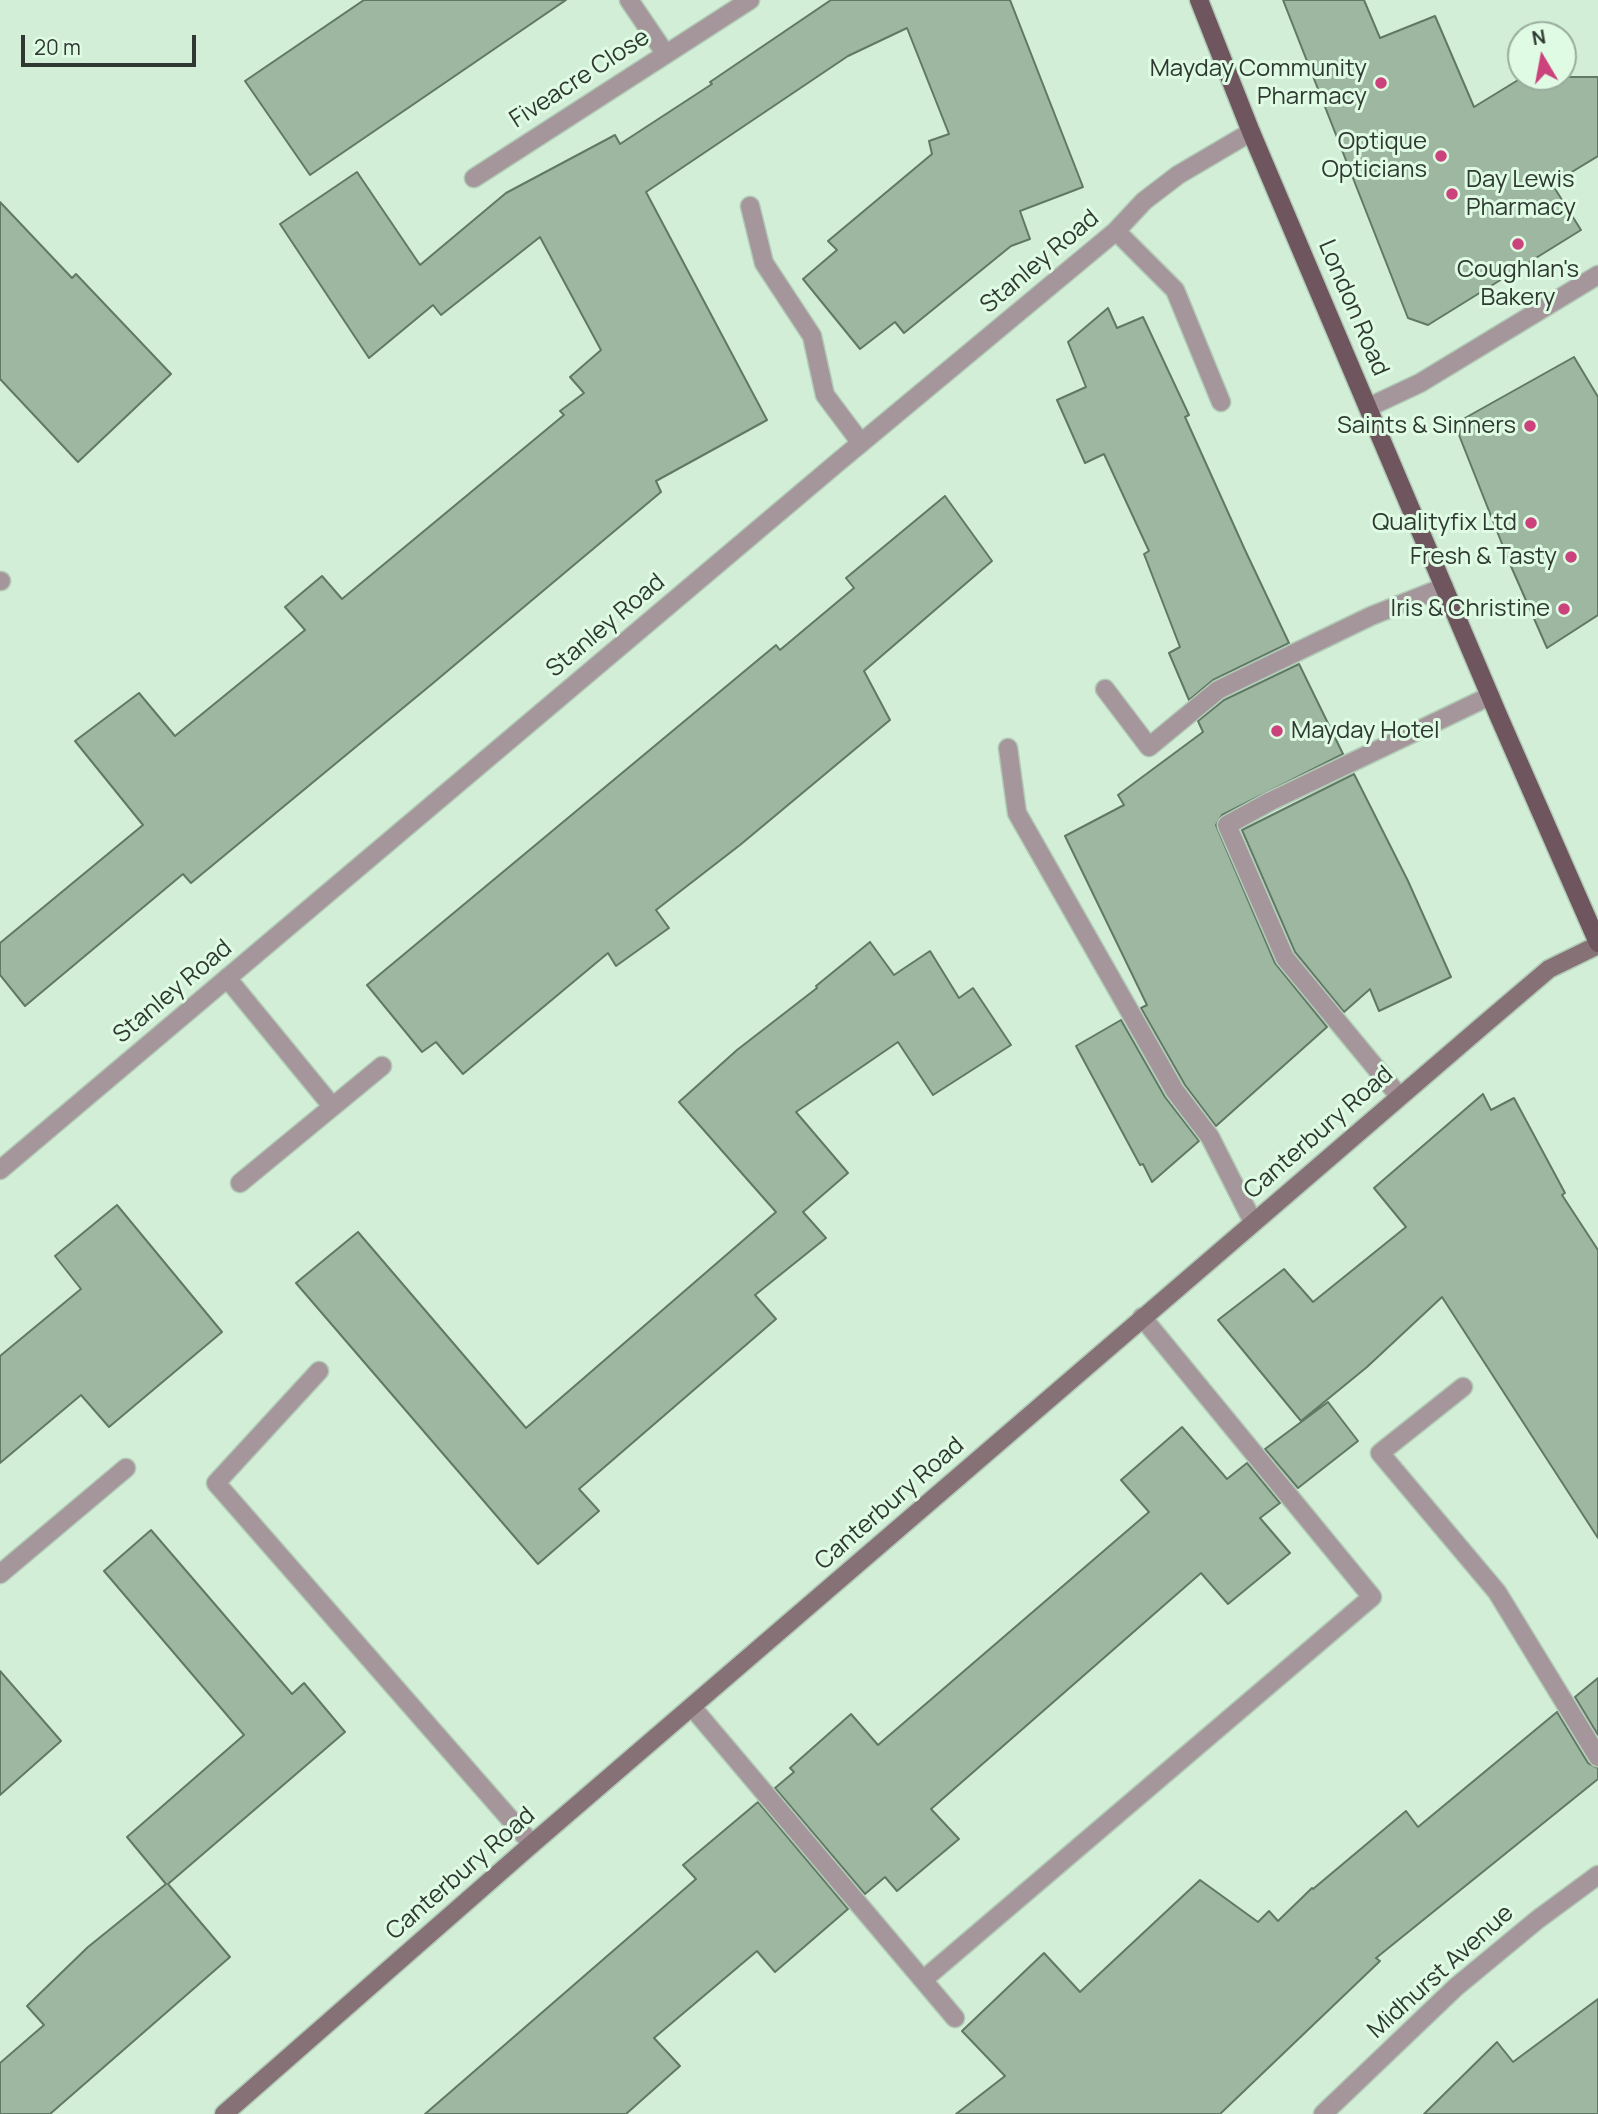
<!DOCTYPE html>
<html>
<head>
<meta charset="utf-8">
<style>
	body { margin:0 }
	#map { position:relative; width:1598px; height:2114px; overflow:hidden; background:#d2eed7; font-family:Manrope,sans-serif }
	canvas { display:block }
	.north { position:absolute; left:1507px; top:21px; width:70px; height:70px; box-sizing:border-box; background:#dffbe4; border:2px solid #99ad9c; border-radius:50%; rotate:350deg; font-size:19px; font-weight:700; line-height:28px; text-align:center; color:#2f3931 }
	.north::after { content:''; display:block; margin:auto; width:24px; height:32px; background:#cb427c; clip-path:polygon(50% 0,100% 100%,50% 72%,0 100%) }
	.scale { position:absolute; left:21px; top:35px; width:175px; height:32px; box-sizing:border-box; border:4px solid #2f3931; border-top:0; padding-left:9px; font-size:21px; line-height:24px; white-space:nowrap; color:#2f3931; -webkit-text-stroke:5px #dffbe4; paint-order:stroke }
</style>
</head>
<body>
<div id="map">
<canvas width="1598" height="2114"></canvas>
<div class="north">N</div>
<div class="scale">20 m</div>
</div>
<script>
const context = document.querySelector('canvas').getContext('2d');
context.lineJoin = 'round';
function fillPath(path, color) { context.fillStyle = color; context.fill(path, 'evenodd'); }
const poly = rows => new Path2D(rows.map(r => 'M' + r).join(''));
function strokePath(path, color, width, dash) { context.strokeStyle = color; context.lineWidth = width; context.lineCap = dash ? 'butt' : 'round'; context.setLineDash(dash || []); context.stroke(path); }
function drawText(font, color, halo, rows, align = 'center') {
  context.font = font + ' Manrope,sans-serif'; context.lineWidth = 6; context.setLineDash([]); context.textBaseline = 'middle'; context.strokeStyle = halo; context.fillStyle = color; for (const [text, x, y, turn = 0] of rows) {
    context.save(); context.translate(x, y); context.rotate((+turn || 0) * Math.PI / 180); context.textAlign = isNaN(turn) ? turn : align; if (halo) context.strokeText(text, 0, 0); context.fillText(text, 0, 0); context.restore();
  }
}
const building = poly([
	[364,0,566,0,310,175,245,81,364,0],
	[831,0,1010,0,1083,187,1020,211,1030,239,1011,246,904,333,895,322,860,349,803,279,837,250,828,241,932,154,929,141,949,134,907,28,848,56,646,192,767,420,656,481,661,492,432,684,191,883,183,874,25,1006,0,975,0,943,143,825,75,741,139,693,175,736,305,630,285,607,322,576,342,599,564,415,560,411,584,393,570,377,601,350,540,237,441,315,433,305,369,358,280,224,357,172,420,265,506,193,615,135,620,144,712,84,710,82,831,0],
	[1283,0,1364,0,1380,38,1435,16,1474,107,1523,77,1598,77,1598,156,1552,184,1581,230,1428,325,1408,318,1283,0],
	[0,202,72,278,76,274,171,374,78,462,0,379,0,202],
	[1108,308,1117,328,1143,317,1189,415,1185,417,1245,550,1289,643,1213,680,1189,700,1169,653,1180,647,1144,554,1149,551,1104,454,1085,463,1057,400,1086,387,1068,342,1108,308],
	[1574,357,1598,397,1598,615,1547,648,1510,564,1459,435,1465,418,1574,357],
	[945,496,992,561,864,671,890,720,740,845,656,910,669,928,616,966,608,953,463,1074,436,1042,422,1052,367,985,776,645,780,650,854,588,846,578,945,496],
	[1299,664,1343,754,1222,815,1216,825,1275,963,1327,1027,1216,1126,1185,1085,1141,1008,1147,1005,1065,836,1124,805,1118,795,1203,732,1198,721,1224,700,1299,664],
	[1354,774,1408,881,1451,977,1379,1011,1370,989,1344,1012,1295,952,1242,830,1354,774],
	[870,942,894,975,930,951,959,998,973,988,1011,1045,933,1095,898,1042,796,1112,848,1173,803,1212,826,1238,755,1295,776,1319,579,1489,599,1511,538,1564,296,1283,358,1232,526,1428,776,1212,679,1102,737,1050,817,988,816,986,870,942],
	[1121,1020,1165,1097,1199,1141,1152,1182,1143,1164,1140,1165,1076,1046,1121,1020],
	[1483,1094,1491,1110,1514,1098,1565,1193,1562,1195,1598,1250,1598,1538,1442,1297,1367,1367,1301,1421,1218,1320,1284,1269,1313,1302,1406,1227,1374,1188,1483,1094],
	[117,1205,222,1332,109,1427,81,1395,0,1463,0,1356,81,1289,55,1256,117,1205],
	[1328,1402,1358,1441,1298,1488,1265,1449,1328,1402],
	[1182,1427,1227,1479,1247,1463,1280,1503,1260,1518,1290,1553,1228,1604,1201,1573,931,1809,959,1839,897,1891,885,1877,865,1894,775,1788,794,1772,790,1768,851,1714,878,1745,1149,1512,1121,1480,1182,1427],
	[151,1530,292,1694,304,1683,345,1732,168,1884,230,1957,50,2114,0,2114,0,2063,44,2025,27,2006,88,1947,166,1884,127,1837,244,1735,104,1571,151,1530],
	[0,1671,61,1741,0,1795,0,1671],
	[1598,1678,1598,1735,1575,1697,1598,1678],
	[1557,1712,1588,1763,1598,1768,1598,1779,1376,1958,1380,1961,1220,2114,956,2114,1005,2076,962,2031,1044,1953,1080,1992,1200,1880,1258,1922,1269,1911,1278,1921,1312,1888,1313,1889,1406,1811,1418,1827,1557,1712],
	[758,1802,848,1909,775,1972,757,1951,654,2038,680,2066,626,2114,425,2114,696,1879,683,1865,758,1802],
	[1598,1999,1598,2114,1424,2114,1497,2042,1513,2062,1598,1999]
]);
const lane = poly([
	[750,206,764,263,812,336,825,395,861,443],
	[1116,231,1175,290,1221,402],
	[0,581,1,581],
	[1105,689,1149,747,1218,690,1371,616,1444,587],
	[1008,748,1017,813,1175,1091,1210,1137,1253,1222],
	[227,978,332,1106],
	[1399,1096,1285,958,1227,825,1271,801,1490,696],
	[240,1183,382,1066],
	[319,1371,216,1483,532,1844],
	[1463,1387,1380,1453,1497,1592,1598,1757],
	[0,1574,126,1468],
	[692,1707,955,2018],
	[923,1980,1372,1597,1142,1317]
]);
const street = poly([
	[629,0,665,53],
	[474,178,750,0],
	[1369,407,1420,383,1598,275],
	[0,1170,837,463,1116,231,1144,201,1178,175,1251,132],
	[1323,2114,1456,1987,1537,1920,1598,1875]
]);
const secondary = poly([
	[224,2114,532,1844,1481,1027,1549,969,1598,945]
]);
const primary = poly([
	[1199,0,1251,132,1499,717,1598,943]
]);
const markers = [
	[1381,83,7,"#cb427c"],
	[1441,156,7,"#cb427c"],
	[1452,194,7,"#cb427c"],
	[1518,244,7,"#cb427c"],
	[1530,426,7,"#cb427c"],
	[1531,523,7,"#cb427c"],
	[1571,557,7,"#cb427c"],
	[1564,609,7,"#cb427c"],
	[1277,731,7,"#cb427c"]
];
const poiNames = [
	["Mayday Community",1367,69],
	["Pharmacy",1367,97],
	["Optique",1427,142],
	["Opticians",1427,170],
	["Day Lewis",1466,180,"left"],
	["Pharmacy",1466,208,"left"],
	["Coughlan's",1518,270,"center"],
	["Bakery",1518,298,"center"],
	["Saints & Sinners",1516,426],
	["Qualityfix Ltd",1517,523],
	["Fresh & Tasty",1557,557],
	["Iris & Christine",1550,609],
	["Mayday Hotel",1291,731,"left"]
];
const streetNames = [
	["Fiveacre Close",580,79,-33],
	["Stanley Road",1040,262,-40],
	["London Road",1353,308,67],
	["Stanley Road",606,626,-40],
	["Stanley Road",173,992,-40],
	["Canterbury Road",1319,1133,-41],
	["Canterbury Road",890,1504,-41],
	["Canterbury Road",461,1874,-41],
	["Midhurst Avenue",1441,1972,-42]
];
fillPath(building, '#9db7a1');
strokePath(building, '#607965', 2);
strokePath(lane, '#b1cab6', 21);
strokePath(street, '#b1cab6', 21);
strokePath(secondary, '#b1cab6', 21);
strokePath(primary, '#b1cab6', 21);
strokePath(lane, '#a5969b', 18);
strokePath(street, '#a5969b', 18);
strokePath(secondary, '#867177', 18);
strokePath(primary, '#6f565e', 18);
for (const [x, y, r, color] of markers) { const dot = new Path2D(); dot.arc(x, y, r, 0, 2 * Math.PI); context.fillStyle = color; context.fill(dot); strokePath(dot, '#dffbe4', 2.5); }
drawText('24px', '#2f3931', '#dffbe4', poiNames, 'right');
drawText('24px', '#2f3931', '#dffbe4', streetNames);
</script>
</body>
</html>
